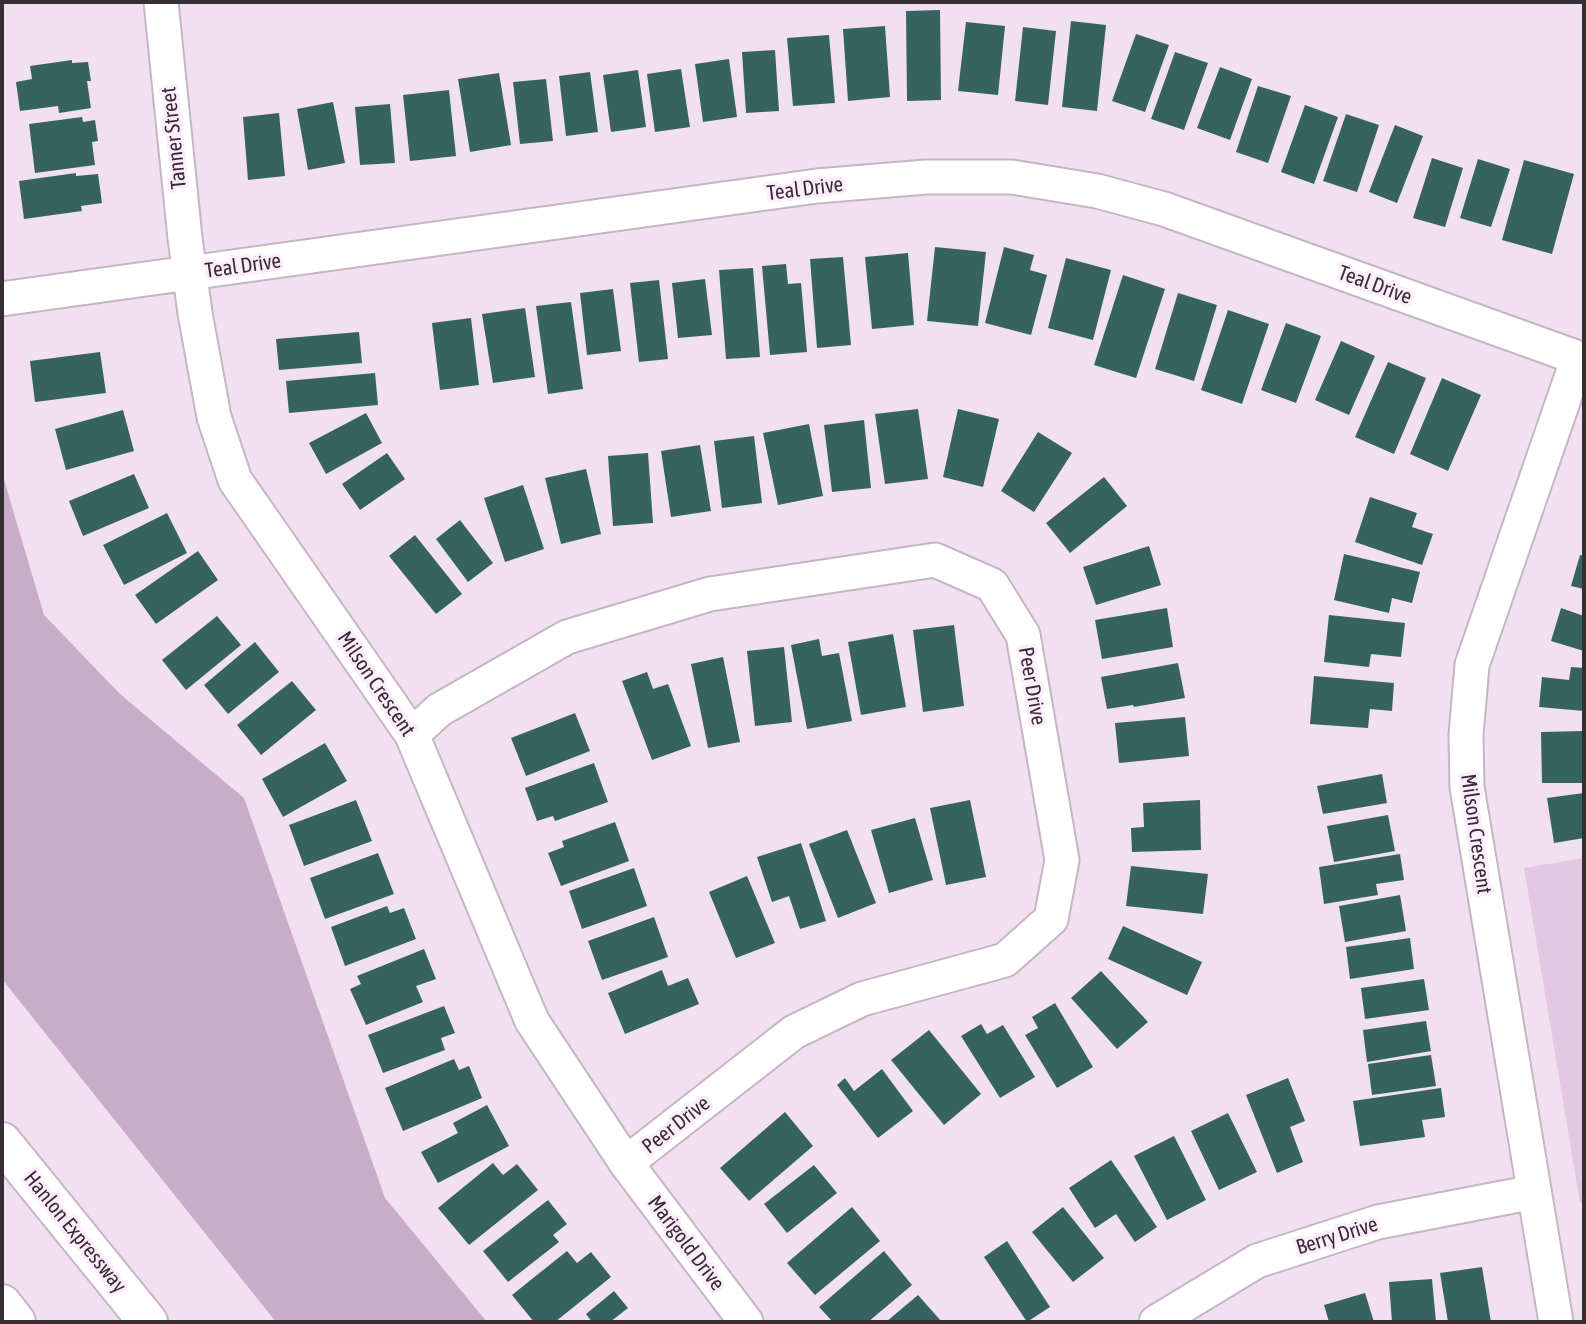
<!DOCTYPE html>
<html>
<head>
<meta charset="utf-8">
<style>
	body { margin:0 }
	#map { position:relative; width:1586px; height:1324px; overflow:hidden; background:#f1e0f0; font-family:"Asap Condensed",sans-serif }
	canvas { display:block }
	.frame { position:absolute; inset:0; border:4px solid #352e35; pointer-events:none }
</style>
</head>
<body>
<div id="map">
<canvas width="1586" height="1324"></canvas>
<div class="frame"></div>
</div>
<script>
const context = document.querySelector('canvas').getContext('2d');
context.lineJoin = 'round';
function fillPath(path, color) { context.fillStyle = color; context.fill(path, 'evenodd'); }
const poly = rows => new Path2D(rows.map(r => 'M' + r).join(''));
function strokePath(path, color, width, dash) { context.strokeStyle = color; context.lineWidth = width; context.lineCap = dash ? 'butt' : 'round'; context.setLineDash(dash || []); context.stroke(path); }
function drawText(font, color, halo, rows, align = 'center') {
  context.font = font + ' "Asap Condensed",sans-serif'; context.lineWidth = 7; context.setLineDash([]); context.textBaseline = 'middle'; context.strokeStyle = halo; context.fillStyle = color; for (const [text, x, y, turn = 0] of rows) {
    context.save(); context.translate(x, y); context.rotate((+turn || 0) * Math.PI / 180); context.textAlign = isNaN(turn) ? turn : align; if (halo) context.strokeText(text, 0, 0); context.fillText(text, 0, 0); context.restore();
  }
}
const green = poly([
	[1584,858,1584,1202,1580,1203,1524,868]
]);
const forest = poly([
	[2,473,44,615,120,694,244,798,385,1198,487,1322,276,1322,2,979]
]);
const building = poly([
	[940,10,941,100,907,101,906,11],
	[1071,21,1106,25,1097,111,1062,107],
	[966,22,1005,26,998,95,958,91],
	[885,26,890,97,848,101,843,29],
	[1023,27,1056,31,1048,105,1015,101],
	[1136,34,1169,45,1145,112,1112,101],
	[829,35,835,103,793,106,787,38],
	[775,50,779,111,746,113,742,52],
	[1175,52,1208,63,1184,130,1151,119],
	[729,59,737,117,703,122,695,64],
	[72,60,72,63,88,62,91,81,87,81,91,108,59,113,58,106,20,111,16,82,32,79,30,66],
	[1220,67,1252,79,1230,140,1197,128],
	[681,69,690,127,655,132,647,74],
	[638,70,646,127,611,132,603,75],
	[590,72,598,132,566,136,559,76],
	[499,73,511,145,470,152,458,79],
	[546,79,553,141,520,144,513,82],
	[1258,86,1291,96,1268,163,1236,152],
	[449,90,456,156,410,161,403,95],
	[333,102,345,163,308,170,297,109],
	[390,104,395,163,360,165,355,107],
	[1305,105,1338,117,1314,184,1281,172],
	[279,113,285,176,248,180,243,117],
	[1346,114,1379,125,1357,192,1323,181],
	[82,117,83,122,95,120,98,141,92,142,95,165,35,173,29,124],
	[1395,125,1423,136,1397,203,1369,192],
	[1432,158,1463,168,1445,227,1413,218],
	[1478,159,1510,169,1491,227,1460,218],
	[1524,160,1574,174,1552,254,1502,240],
	[76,173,76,176,98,174,102,203,81,206,82,211,24,219,19,181],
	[935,247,986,252,978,326,927,321],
	[1004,247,1034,255,1030,270,1047,275,1031,335,985,323],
	[908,253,914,325,872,329,865,257],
	[843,257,851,345,817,348,810,259],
	[1066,258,1111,270,1093,340,1048,328],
	[786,264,788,284,801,283,807,352,770,355,762,266],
	[753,268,760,357,726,359,719,270],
	[1123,275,1165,289,1136,378,1094,365],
	[705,279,712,335,678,338,672,283],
	[659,280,668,359,639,362,630,283],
	[613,289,621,351,587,355,580,293],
	[1178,293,1217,305,1194,381,1155,369],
	[571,302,583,389,548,394,536,306],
	[525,308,535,377,493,383,482,314],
	[1228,310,1269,324,1242,404,1201,390],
	[471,318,479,385,440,390,432,323],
	[1286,323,1321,336,1296,403,1261,390],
	[359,332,362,363,279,370,276,339],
	[1341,341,1375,356,1349,415,1315,400],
	[100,352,106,393,35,402,30,361],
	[1388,362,1426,378,1394,454,1355,437],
	[375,373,378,405,289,413,286,381],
	[1442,378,1481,395,1448,471,1410,454],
	[918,409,928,479,885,484,875,414],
	[958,409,999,419,983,487,943,477],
	[123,410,134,451,66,470,55,429],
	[366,413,382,443,326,474,309,443],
	[864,420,871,488,832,492,824,425],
	[809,424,823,496,778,505,763,433],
	[1038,432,1072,453,1034,512,1001,491],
	[754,436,762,503,722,508,714,441],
	[700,445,711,511,671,517,661,451],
	[387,453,405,479,360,510,342,484],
	[648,453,653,523,613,526,608,456],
	[586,469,601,534,561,544,545,478],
	[134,474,149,508,83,536,69,501],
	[1104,477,1127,506,1070,553,1046,523],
	[523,485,544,549,505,562,484,498],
	[1370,497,1417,513,1412,527,1433,534,1422,565,1355,542],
	[167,513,187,553,124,585,103,545],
	[460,520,493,563,468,582,436,539],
	[415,535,462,594,436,614,389,556],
	[1149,546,1161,585,1096,605,1083,567],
	[198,551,218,580,156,624,135,595],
	[1344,554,1420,572,1412,603,1392,598,1389,613,1334,600],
	[1580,555,1584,556,1584,589,1571,586],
	[1167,608,1173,647,1102,659,1095,620],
	[1561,608,1584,616,1584,651,1551,641],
	[1329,615,1405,623,1401,657,1371,654,1369,667,1324,662],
	[217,616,241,645,186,690,162,660],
	[954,625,964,706,923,712,913,630],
	[893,634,906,707,861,715,848,642],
	[819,639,822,656,839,653,852,721,807,729,791,645],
	[255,642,279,672,228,714,204,685],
	[784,647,792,722,755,726,747,651],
	[723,657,740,742,708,748,691,664],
	[1178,663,1185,698,1134,707,1133,705,1107,709,1101,677],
	[1571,667,1584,668,1584,711,1539,707,1542,677,1569,680],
	[647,672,653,689,668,684,691,746,652,760,622,681],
	[1314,676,1394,683,1392,711,1370,709,1368,728,1310,724],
	[292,681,316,710,261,755,237,725],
	[575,713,590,751,526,776,511,738],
	[1185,717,1189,756,1119,763,1115,723],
	[1584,731,1584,783,1542,783,1541,732],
	[325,743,347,781,283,817,262,779],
	[594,763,608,802,555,821,553,816,537,821,525,788],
	[1382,774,1387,803,1323,814,1317,786],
	[1584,793,1584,838,1554,843,1547,798],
	[356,800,372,841,304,866,289,825],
	[970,800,986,877,946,885,930,808],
	[1200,800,1201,850,1132,852,1131,828,1144,827,1143,803],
	[1388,815,1395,851,1334,862,1327,826],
	[915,818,933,880,889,893,871,830],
	[615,822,629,861,561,886,548,853,564,847,562,841],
	[847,830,876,903,838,918,809,844],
	[801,843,826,921,800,929,789,896,772,902,757,857],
	[378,853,394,894,325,919,310,878],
	[1400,854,1404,880,1376,884,1378,895,1324,904,1319,867],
	[1131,866,1208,874,1203,914,1126,906],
	[634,868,647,906,582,929,569,891],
	[747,876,775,943,736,958,709,892],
	[1400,895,1406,931,1345,942,1339,906],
	[387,906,390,913,404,908,416,939,345,966,331,927],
	[654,917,668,957,602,980,588,941],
	[1123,926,1202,962,1187,995,1108,959],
	[1410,938,1414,969,1350,979,1346,947],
	[424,949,436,979,416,986,423,1002,366,1025,350,989,361,984,357,976],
	[662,970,668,986,688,978,699,1004,625,1034,608,993],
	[1101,971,1148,1022,1117,1049,1071,998],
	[1424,979,1429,1010,1365,1019,1361,988],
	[1055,1003,1093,1067,1057,1088,1025,1035,1038,1028,1032,1017],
	[444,1006,455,1033,441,1038,445,1050,383,1073,368,1035],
	[1426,1021,1431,1051,1367,1062,1363,1030],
	[981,1024,987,1034,1003,1025,1035,1077,1000,1098,961,1036],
	[929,1030,981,1094,944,1125,891,1060],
	[1431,1055,1436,1086,1372,1095,1368,1064],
	[454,1059,459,1070,469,1066,482,1098,403,1131,385,1088],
	[882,1069,913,1111,878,1138,837,1085,845,1078,854,1091],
	[1288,1078,1305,1121,1290,1127,1303,1162,1277,1173,1246,1095],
	[1441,1088,1445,1117,1422,1120,1425,1137,1360,1146,1353,1101],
	[487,1105,509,1146,438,1183,421,1152,458,1133,453,1123],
	[785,1112,813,1146,749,1201,720,1168],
	[1228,1113,1257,1172,1219,1190,1191,1131],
	[1174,1136,1206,1200,1167,1220,1134,1156],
	[1111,1160,1157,1227,1135,1242,1116,1214,1095,1228,1069,1188],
	[493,1163,503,1175,517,1164,538,1190,469,1245,438,1208],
	[814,1165,837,1193,787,1233,764,1204],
	[548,1200,567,1224,553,1235,559,1242,508,1282,483,1251],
	[852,1207,880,1241,815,1295,787,1263],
	[1063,1207,1104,1258,1073,1282,1032,1232],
	[1007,1241,1050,1307,1027,1322,984,1257],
	[567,1251,577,1263,591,1252,611,1277,555,1322,534,1322,512,1295],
	[884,1251,912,1285,868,1322,833,1322,819,1307],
	[1482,1267,1491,1322,1448,1322,1440,1273],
	[1432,1279,1436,1322,1392,1322,1389,1282],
	[614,1291,628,1308,610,1322,592,1322,586,1314],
	[1365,1293,1374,1322,1329,1322,1324,1305],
	[918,1295,942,1322,886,1322]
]);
const street = poly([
	[161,2,185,238,195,313,214,417,235,480,412,735,532,1021,626,1163,746,1322],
	[2,299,817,186,926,177,1012,177,1097,191,1164,209,1584,360],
	[412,735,439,710,567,637,710,594,935,560,992,585,1023,635,1062,860,1051,919,1005,960,862,999,794,1032,626,1163],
	[1156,1322,1257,1261,1378,1222,1534,1192],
	[1556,1322,1467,787,1466,735,1472,665,1578,358]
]);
const highway = poly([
	[2,1142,148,1322],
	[2,1304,16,1322]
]);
const streetNames = [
	["Tanner Street",174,138,-96],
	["Teal Drive",805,189,-7],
	["Teal Drive",243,266,-8],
	["Teal Drive",1375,285,20],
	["Milson Crescent",376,684,56],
	["Peer Drive",1032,686,80],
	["Milson Crescent",1476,834,82],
	["Peer Drive",676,1125,-38],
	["Hanlon Expressway",75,1232,51],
	["Berry Drive",1337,1236,-17],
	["Marigold Drive",686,1243,53]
];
fillPath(green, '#e4c7e2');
fillPath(forest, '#c9acc7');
fillPath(building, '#366360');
strokePath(street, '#c6b5c5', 37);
strokePath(highway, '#c6b5c5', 42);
strokePath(street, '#fff', 33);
strokePath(highway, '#fff', 38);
drawText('21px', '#352e35', '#feedfd', streetNames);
</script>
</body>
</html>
